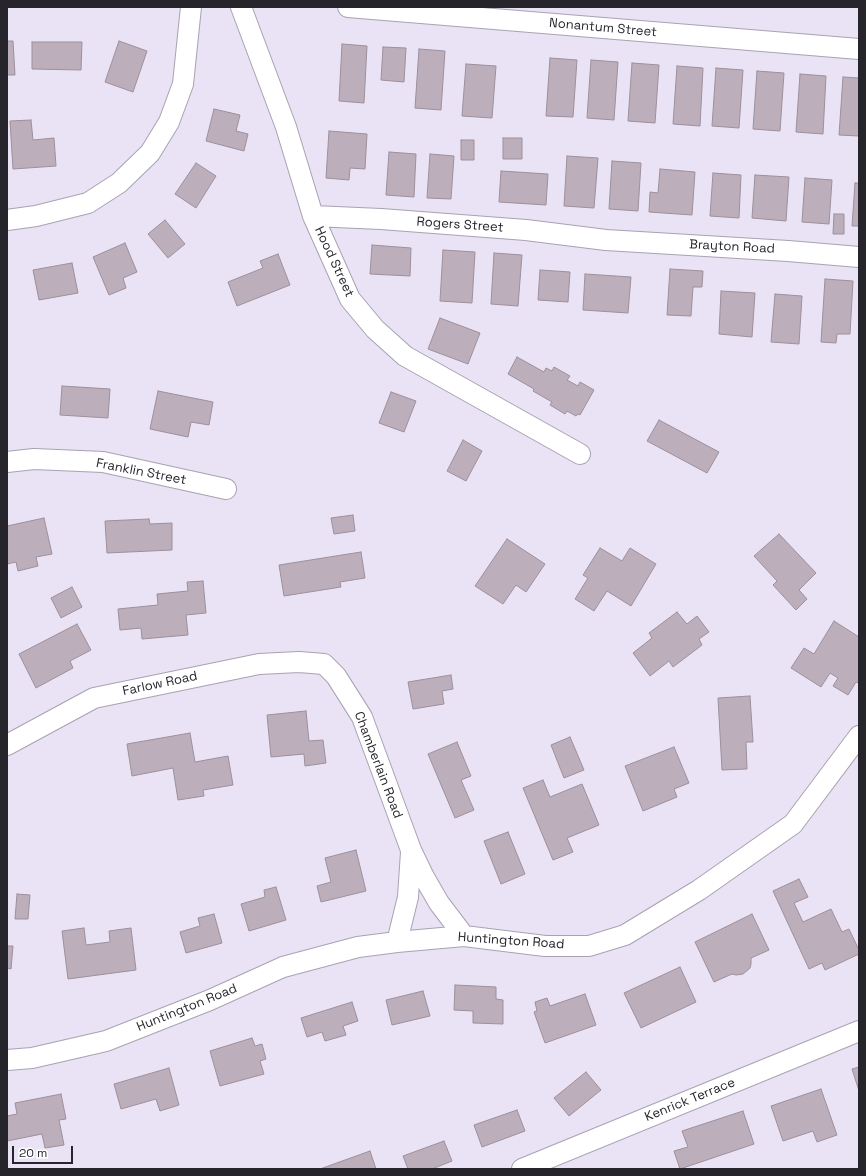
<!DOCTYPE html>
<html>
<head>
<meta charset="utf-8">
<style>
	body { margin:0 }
	#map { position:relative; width:866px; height:1176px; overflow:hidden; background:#e9e3f5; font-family:"Space Grotesk",sans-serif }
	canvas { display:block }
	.frame { position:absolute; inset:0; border:8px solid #27252c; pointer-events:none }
	.scale { position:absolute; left:12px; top:1146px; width:61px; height:18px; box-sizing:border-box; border:2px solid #27252c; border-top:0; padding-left:5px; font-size:12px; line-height:14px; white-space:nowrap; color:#27252c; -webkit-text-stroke:3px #fff; paint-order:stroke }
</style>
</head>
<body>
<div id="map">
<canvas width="866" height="1176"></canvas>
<div class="frame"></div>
<div class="scale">20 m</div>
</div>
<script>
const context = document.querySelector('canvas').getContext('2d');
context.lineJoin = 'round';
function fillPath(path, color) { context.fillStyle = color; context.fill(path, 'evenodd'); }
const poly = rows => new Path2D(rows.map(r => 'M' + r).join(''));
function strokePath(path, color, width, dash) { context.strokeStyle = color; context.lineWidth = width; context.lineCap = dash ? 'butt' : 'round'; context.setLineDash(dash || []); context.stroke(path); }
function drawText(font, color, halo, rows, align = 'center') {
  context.font = font + ' "Space Grotesk",sans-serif'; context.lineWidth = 4; context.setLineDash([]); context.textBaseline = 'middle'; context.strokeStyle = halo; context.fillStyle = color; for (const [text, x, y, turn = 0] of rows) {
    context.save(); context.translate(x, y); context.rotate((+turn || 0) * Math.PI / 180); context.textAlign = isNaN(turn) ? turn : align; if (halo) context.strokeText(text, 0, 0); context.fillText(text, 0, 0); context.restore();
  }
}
const building = poly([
	[7,41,13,41,15,75,7,75,7,41],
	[119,41,147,51,133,92,105,82,119,41],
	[32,42,82,42,81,70,32,69,32,42],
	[342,44,367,46,364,103,339,101,342,44],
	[383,47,406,48,404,82,381,80,383,47],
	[419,49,445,51,441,110,415,108,419,49],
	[550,58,577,60,573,117,546,116,550,58],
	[591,60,618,62,614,120,587,118,591,60],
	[632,63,659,65,655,123,628,121,632,63],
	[466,64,496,66,492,118,462,116,466,64],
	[677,66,703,68,700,126,673,124,677,66],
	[716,68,743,70,739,128,712,126,716,68],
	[757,71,784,73,780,131,753,129,757,71],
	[800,74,826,76,823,134,796,132,800,74],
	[843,77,859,78,859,136,839,135,843,77],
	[214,109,240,115,236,131,248,134,244,151,206,141,214,109],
	[31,120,33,140,54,138,56,166,13,169,10,121,31,120],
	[329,131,367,134,365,169,350,168,349,180,326,178,329,131],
	[503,138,522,138,522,159,503,159,503,138],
	[461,140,474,140,474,160,461,160,461,140],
	[389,152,416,154,414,197,386,195,389,152],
	[430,154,454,156,451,199,427,198,430,154],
	[567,156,598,158,594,208,564,206,567,156],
	[612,161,641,163,638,211,609,209,612,161],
	[196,163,216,176,196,208,175,194,196,163],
	[660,169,695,172,692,215,649,212,650,192,658,193,660,169],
	[501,171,548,174,546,205,499,202,501,171],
	[713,173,741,175,739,218,710,216,713,173],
	[755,175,789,177,786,221,752,218,755,175],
	[805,178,832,180,829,224,802,222,805,178],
	[855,183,859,183,859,226,852,226,855,183],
	[834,214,844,214,844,234,833,234,834,214],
	[165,220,185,244,168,258,148,234,165,220],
	[125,243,137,272,123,278,126,288,109,295,93,257,125,243],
	[372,245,411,248,410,276,370,274,372,245],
	[443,250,475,252,472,303,440,301,443,250],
	[494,253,522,255,518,306,491,304,494,253],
	[278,254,290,285,237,306,228,282,263,268,260,261,278,254],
	[72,263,78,293,39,300,33,270,72,263],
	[670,269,703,271,702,287,693,287,691,316,667,315,670,269],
	[540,270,570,272,568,302,538,300,540,270],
	[585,274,631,277,628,313,583,310,585,274],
	[825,279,853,281,850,334,837,334,836,343,821,342,825,279],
	[721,291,755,293,752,337,719,334,721,291],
	[775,294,802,296,799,344,771,342,775,294],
	[440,318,480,333,468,364,428,349,440,318],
	[517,357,544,372,546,368,552,371,554,367,570,376,567,380,578,386,580,382,594,390,580,415,578,414,576,416,567,411,565,414,550,405,552,402,533,391,534,389,508,374,517,357],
	[62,386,110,389,108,418,60,415,62,386],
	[158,391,213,402,209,425,191,422,188,437,150,429,158,391],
	[391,392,416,401,404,432,379,423,391,392],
	[659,420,719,452,707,473,647,441,659,420],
	[463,440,482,451,466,481,447,471,463,440],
	[353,515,355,531,334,534,331,518,353,515],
	[44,518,52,554,36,557,38,566,18,571,16,562,7,564,7,526,44,518],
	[149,519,150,524,172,523,172,550,107,553,105,521,149,519],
	[779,534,816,573,799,590,807,599,796,610,773,585,777,581,754,556,779,534],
	[507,539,545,564,526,592,516,585,503,604,475,586,507,539],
	[600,548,622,561,630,548,656,564,631,606,607,591,594,611,575,599,588,578,583,575,600,548],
	[361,552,365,578,340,582,341,587,284,596,279,565,361,552],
	[203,581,206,613,186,615,188,635,142,639,141,628,120,630,118,609,158,605,157,594,188,591,187,582,203,581],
	[72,587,82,607,61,618,51,598,72,587],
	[677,612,687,624,697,616,709,632,699,639,702,645,673,667,669,661,650,676,633,653,652,638,649,633,677,612],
	[834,621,859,637,859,683,856,682,848,695,833,686,838,678,830,673,821,687,791,668,804,648,814,654,834,621],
	[77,624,91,650,70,661,73,668,36,688,19,654,77,624],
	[451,675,453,689,442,691,444,704,413,709,408,682,451,675],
	[750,696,753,742,746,742,747,769,722,770,718,698,750,696],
	[306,711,309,741,323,740,326,763,305,766,304,754,271,757,267,715,306,711],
	[190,733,195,762,228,756,233,785,203,790,204,796,178,800,173,768,132,776,127,744,190,733],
	[570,737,584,770,564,778,551,745,570,737],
	[457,742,471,776,461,780,474,810,455,818,428,754,457,742],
	[674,747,689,783,674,789,677,797,643,811,625,766,674,747],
	[543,780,550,797,582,784,599,825,567,838,573,852,553,860,523,788,543,780],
	[508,832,525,874,501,884,484,841,508,832],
	[356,850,366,891,321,902,317,886,331,882,325,858,356,850],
	[799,879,808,897,794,903,803,922,831,909,842,932,849,929,859,950,859,954,825,970,822,963,809,969,773,891,799,879],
	[276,887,286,920,249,931,241,904,265,897,264,890,276,887],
	[17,894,30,895,28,919,15,919,17,894],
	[214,914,222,943,186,953,180,932,200,926,198,918,214,914],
	[752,914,769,950,751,958,751,964,750,968,743,974,736,975,732,974,714,982,695,942,752,914],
	[84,928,86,945,110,942,109,931,131,928,136,970,68,979,62,931,84,928],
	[7,946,13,946,11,969,7,968,7,946],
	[680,967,696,1002,641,1028,624,993,680,967],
	[455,985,496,987,496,999,503,1000,503,1024,473,1023,473,1011,454,1010,455,985],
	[423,991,430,1016,392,1025,386,1000,423,991],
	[585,994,596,1025,545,1043,534,1012,537,1011,535,1002,547,998,550,1006,585,994],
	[352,1002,358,1021,343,1026,346,1035,325,1041,322,1032,307,1037,301,1018,352,1002],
	[252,1038,255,1046,262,1044,266,1059,260,1061,264,1074,220,1086,210,1051,252,1038],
	[859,1067,859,1091,852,1069,859,1067],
	[169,1068,179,1105,160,1111,156,1099,121,1109,114,1084,169,1068],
	[586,1072,601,1090,569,1116,554,1098,586,1072],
	[821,1089,837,1135,817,1142,813,1131,783,1141,771,1106,821,1089],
	[61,1094,66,1119,59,1120,64,1145,45,1148,42,1134,7,1141,7,1116,17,1114,15,1103,61,1094],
	[517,1110,525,1131,482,1147,474,1125,517,1110],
	[743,1111,754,1144,680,1169,674,1151,688,1147,682,1131,743,1111],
	[444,1141,452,1161,432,1169,408,1169,403,1156,444,1141],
	[370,1151,376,1169,320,1169,370,1151]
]);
const minor = poly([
	[241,7,286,127,313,216,350,299,375,329,405,356,580,454],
	[348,7,859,49],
	[313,216,381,219,526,230,606,240,788,251,859,257],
	[7,220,36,216,88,203,119,183,150,153,169,122,183,84,191,7],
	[7,462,34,459,103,462,226,489],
	[7,745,94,698,259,664,299,662,324,664,336,676,362,717,411,850,424,877,439,903,464,936],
	[397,942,408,897,411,852],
	[7,1060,32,1058,106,1041,210,1000,283,967,358,947,397,942,464,936,545,946,589,946,625,935,699,890,793,824,859,736],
	[522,1169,859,1031]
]);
const streetNames = [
	["Nonantum Street",603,28,5],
	["Rogers Street",460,225,4],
	["Brayton Road",732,247,3],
	["Hood Street",334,262,65],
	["Franklin Street",141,472,11],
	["Farlow Road",160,684,-12],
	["Chamberlain Road",378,765,69],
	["Huntington Road",511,941,4],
	["Huntington Road",187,1008,-22],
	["Kenrick Terrace",690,1100,-22]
];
fillPath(building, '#bcaebb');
strokePath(building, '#9d8f9b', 1);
strokePath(minor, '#a8a2b3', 22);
strokePath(minor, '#fff', 20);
drawText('13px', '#27252c', '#fff', streetNames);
</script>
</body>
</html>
